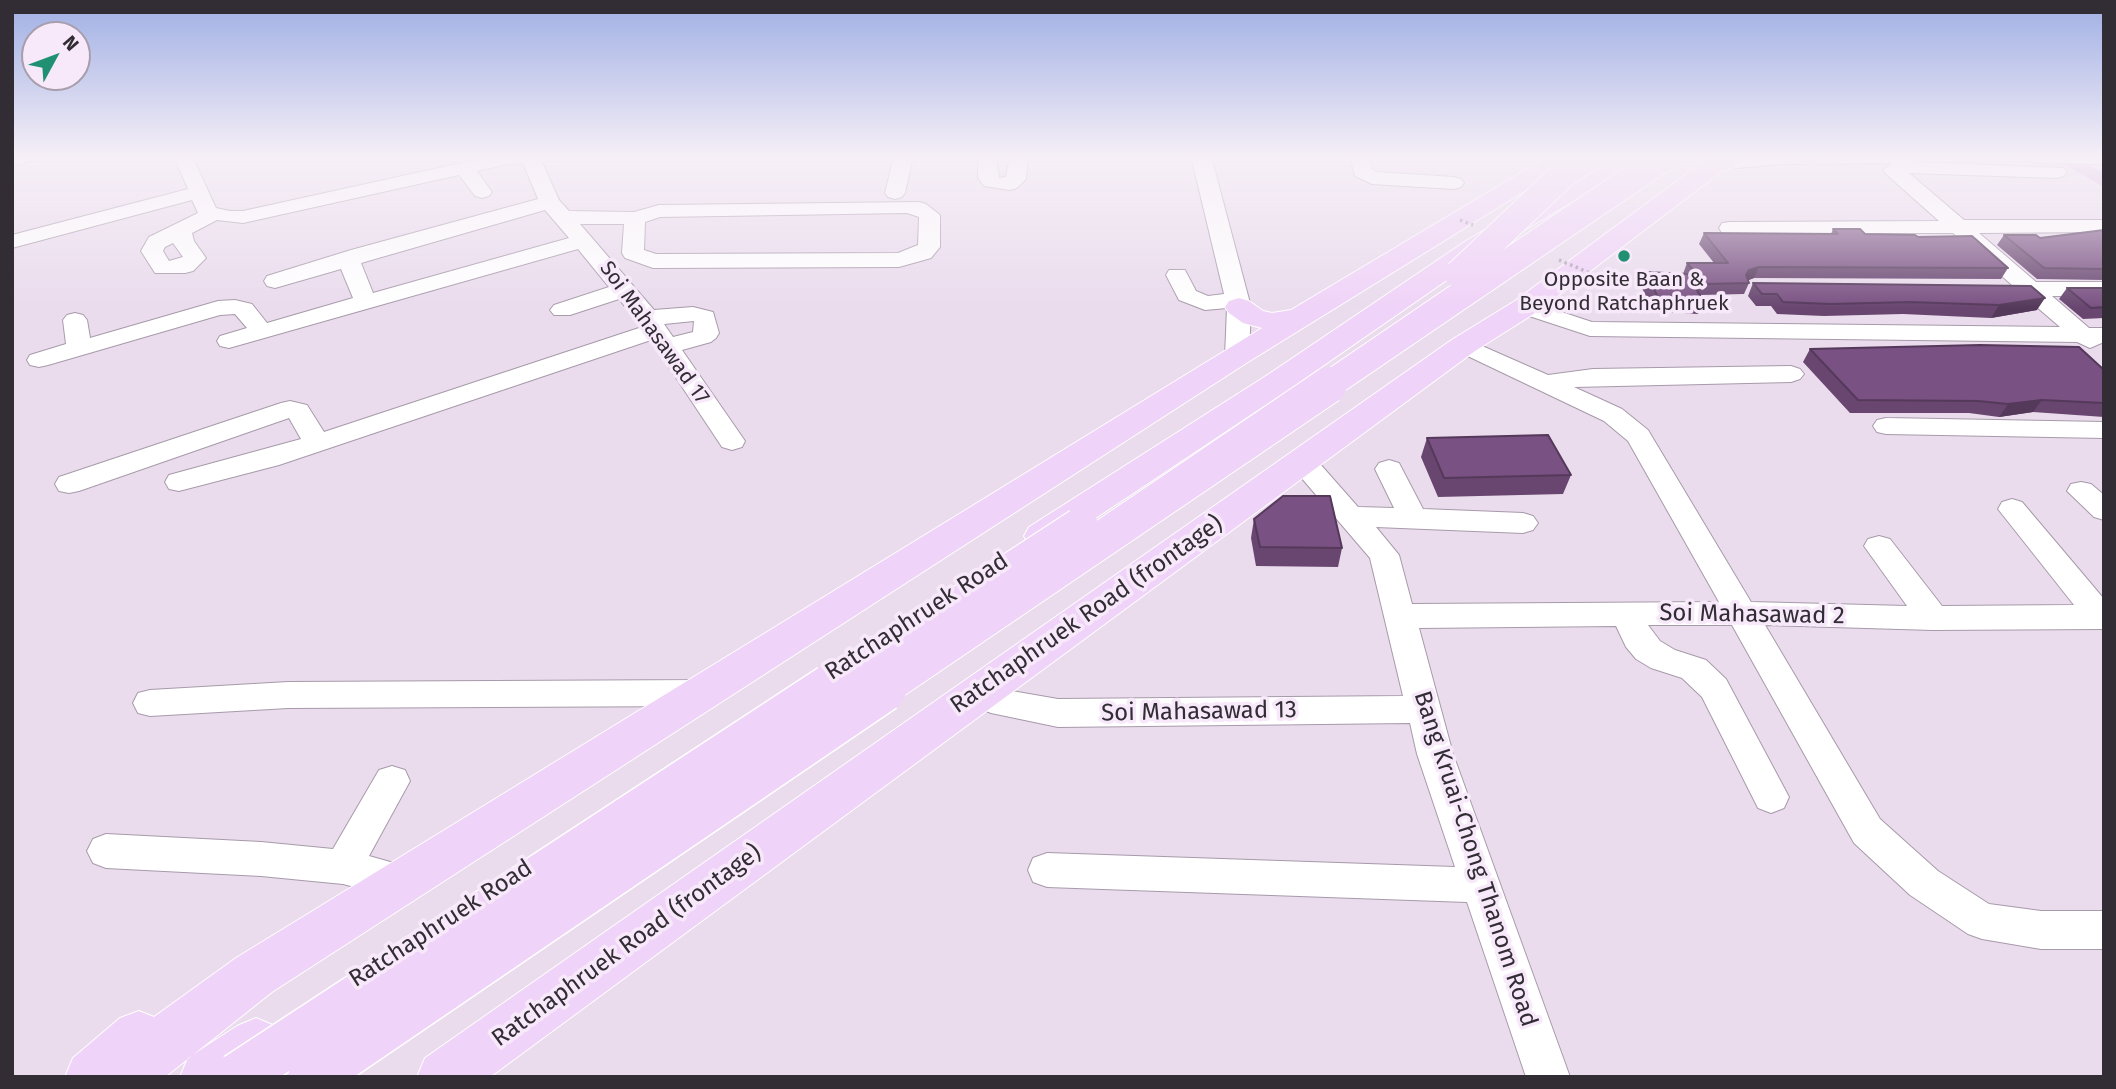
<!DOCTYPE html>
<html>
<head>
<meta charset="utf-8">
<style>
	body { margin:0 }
	#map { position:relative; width:2116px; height:1089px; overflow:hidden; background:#eadced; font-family:"Fira Sans",sans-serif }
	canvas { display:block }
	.frame { position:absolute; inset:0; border:14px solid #322d34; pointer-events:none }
	.north { position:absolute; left:21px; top:21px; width:70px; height:70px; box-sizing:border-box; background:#f7e9fa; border:2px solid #a89eab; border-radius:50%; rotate:49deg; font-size:19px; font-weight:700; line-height:28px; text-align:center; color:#322d34 }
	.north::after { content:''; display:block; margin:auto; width:24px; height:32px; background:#209072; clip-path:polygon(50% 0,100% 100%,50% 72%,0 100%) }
</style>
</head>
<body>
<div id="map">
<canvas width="2116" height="1089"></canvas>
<div class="frame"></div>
<div class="north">N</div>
</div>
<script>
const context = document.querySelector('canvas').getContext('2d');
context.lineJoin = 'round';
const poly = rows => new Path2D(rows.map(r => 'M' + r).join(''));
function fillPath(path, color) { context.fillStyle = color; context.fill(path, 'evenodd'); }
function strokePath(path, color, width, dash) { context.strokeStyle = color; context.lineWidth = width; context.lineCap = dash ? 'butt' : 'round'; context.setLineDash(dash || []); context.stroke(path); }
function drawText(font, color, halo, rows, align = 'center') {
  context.font = font + ' "Fira Sans",sans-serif'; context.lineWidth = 7; context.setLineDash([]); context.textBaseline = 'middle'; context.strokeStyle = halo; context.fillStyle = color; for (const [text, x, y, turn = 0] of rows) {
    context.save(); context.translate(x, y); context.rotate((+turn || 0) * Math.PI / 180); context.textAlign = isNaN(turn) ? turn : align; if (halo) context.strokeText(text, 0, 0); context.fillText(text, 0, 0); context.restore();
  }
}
const canal = poly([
	[2049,156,2071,156,2104,173,2104,187,2049,156]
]);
const minor = poly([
	[12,156,40,156,37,160,12,166,12,156],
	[174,156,192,156,216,208,230,211,243,211,493,156,557,156,555,160,542,162,559,200,569,211,634,212,659,205,919,202,926,204,940,215,940,247,931,258,899,267,653,268,625,258,622,253,624,224,580,224,654,310,693,307,713,312,719,333,716,338,711,342,682,350,745,441,742,447,732,450,722,447,651,340,279,465,179,491,169,489,165,482,169,475,301,439,289,418,79,491,69,493,59,491,55,484,59,477,281,403,290,401,307,405,324,432,642,327,619,299,570,315,554,315,550,310,554,305,609,287,578,249,229,348,220,346,217,341,220,336,247,328,235,314,220,315,48,365,39,367,30,365,27,360,30,355,66,344,63,320,67,315,75,313,83,315,87,320,90,338,218,301,235,300,252,304,267,323,353,298,341,269,275,288,267,286,264,281,267,276,351,250,538,199,523,163,509,164,477,171,492,192,489,196,482,198,475,196,459,175,243,223,217,220,192,233,194,241,206,258,193,271,185,273,155,273,141,251,149,237,198,213,192,200,12,248,12,235,188,189,174,156],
	[545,210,569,238,373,293,361,263,545,210],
	[907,213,919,217,918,245,898,253,656,254,644,250,645,222,660,217,907,213],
	[173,243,183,257,169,261,163,251,165,247,173,243],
	[694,321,693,332,673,337,664,324,694,321],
	[894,156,913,156,905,193,902,197,895,199,888,197,885,193,894,156],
	[978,156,996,156,999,178,1006,177,1010,156,1028,156,1026,179,1017,188,1010,190,984,186,978,178,978,156],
	[1191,156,1211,156,1251,307,1249,356,1246,361,1237,363,1228,361,1225,356,1227,308,1205,310,1179,300,1166,275,1169,270,1185,270,1196,291,1208,296,1224,294,1191,156],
	[1350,156,1369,156,1372,169,1377,172,1454,177,1461,179,1464,183,1461,187,1454,189,1372,184,1355,176,1350,156],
	[1741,156,1923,156,1918,162,2064,168,2067,172,2064,176,2057,178,1909,173,1964,220,2104,220,2104,232,1979,233,2036,282,2104,282,2104,296,2052,296,2089,328,2104,328,2104,342,2090,348,2077,342,1590,336,1517,312,1513,307,1517,302,1525,300,1592,322,2060,327,2024,296,2012,294,2009,289,2012,285,1953,233,1722,233,1719,228,1722,223,1730,222,1939,221,1886,174,1883,170,1892,163,1783,164,1724,169,1714,163,1717,159,1741,156],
	[2025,156,2104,156,2104,164,2034,163,2027,161,2025,156],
	[1464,338,1548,375,1593,369,1791,366,1800,369,1804,374,1800,379,1791,382,1574,387,1622,409,1648,430,1751,602,1907,606,1864,546,1868,539,1879,536,1890,539,1942,606,2074,605,1998,509,2002,502,2012,499,2022,502,2104,599,2104,629,1933,630,1765,625,1880,819,1938,871,1989,904,2041,911,2104,911,2104,949,2041,949,1982,939,1968,934,1910,895,1854,843,1732,625,1648,625,1660,641,1675,650,1706,660,1726,679,1789,797,1784,808,1771,813,1758,808,1702,697,1682,678,1651,668,1636,659,1626,647,1616,626,1419,628,1453,754,1570,1077,1526,1077,1467,902,1047,887,1033,882,1028,870,1033,858,1047,853,1455,867,1417,754,1410,723,1058,727,991,713,965,702,960,693,965,684,977,680,1006,690,1058,699,1403,696,1370,558,1293,468,1289,462,1293,456,1303,453,1313,456,1358,507,1394,508,1375,469,1379,463,1389,460,1399,463,1423,509,1523,513,1533,516,1538,523,1533,530,1523,533,1376,527,1399,555,1412,604,1719,602,1628,441,1604,421,1455,350,1452,345,1455,340,1464,338],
	[1886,418,2104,422,2104,438,1886,434,1877,432,1873,426,1877,420,1886,418],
	[2081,482,2091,484,2104,495,2104,520,2094,517,2067,491,2071,484,2081,482],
	[701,680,713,684,718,693,713,702,701,706,288,708,150,716,138,713,133,703,138,693,150,690,288,682,701,680],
	[392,766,405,770,410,781,369,856,415,869,420,881,415,893,401,899,343,884,261,876,106,868,93,863,87,851,93,839,106,834,261,842,333,849,379,770,392,766]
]);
const major = poly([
	[1549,156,1577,156,1573,161,1248,362,272,992,165,1077,65,1077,73,1058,120,1018,139,1011,154,1017,236,958,1262,328,1243,323,1229,313,1225,307,1229,301,1239,298,1249,301,1263,311,1272,313,1291,310,1549,156],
	[1610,156,1638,156,1634,161,1575,200,1486,253,1291,388,1055,545,1042,549,1029,545,1024,536,1029,527,1269,374,1466,241,1610,156],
	[1718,156,1744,156,1733,168,1722,171,1535,313,1475,351,490,1077,417,1077,425,1058,1453,339,1515,301,1704,161,1718,156],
	[1792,156,1820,156,1821,157,1817,162,1809,164,1796,161,1792,156],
	[256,1018,275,1026,283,1045,275,1064,255,1077,180,1077,188,1058,237,1026,256,1018]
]);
const pathBridge = poly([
	[1460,220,1473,225],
	[1559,260,1590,273]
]);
const majorBridgeFar2 = poly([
	[1458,274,1566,172,1591,156],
	[1326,387,1655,163,1671,156]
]);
const majorBridgeFar1 = poly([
	[829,690,1080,526],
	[880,690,1329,385]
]);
const majorBridge = poly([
	[237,1077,831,688],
	[312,1077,883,688]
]);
const wall = poly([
	[1833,229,1865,234,1918,237,2008,268,2001,279,1754,278,1748,280,1749,283,1744,294,1700,295,1703,301,1698,314,1653,311,1640,284,1645,272,1683,274,1687,263,1714,263,1699,244,1704,233,1831,234],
	[2104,230,2104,280,2037,279,1997,245,2004,235,2040,238],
	[1753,283,2031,286,2037,310,1991,318,1903,314,1824,316,1777,314,1771,306,1756,306,1748,296],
	[2067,288,2104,288,2104,318,2083,319,2059,299],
	[1810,349,2104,370,2104,417,2033,412,1999,417,1969,413,1850,413,1803,362],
	[1427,438,1571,475,1563,494,1438,497,1421,457],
	[1254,519,1342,548,1338,567,1256,566,1251,538]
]);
const shadedWall = poly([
	[1759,267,1754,278,1744,282,1741,287,1749,270],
	[2045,298,2037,310,1991,318,1999,305],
	[2042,400,2033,412,1999,417,2008,404]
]);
const building = poly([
	[1833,229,1860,229,1865,234,1915,235,1918,237,1972,236,2008,268,1759,267,1749,270,1746,275,1749,283,1705,284,1687,263,1728,263,1704,233,1838,234,1833,229],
	[2104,230,2104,269,2044,268,2004,235,2036,235,2040,238,2104,230],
	[1645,272,1688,274,1703,301,1659,299,1645,272],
	[1753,283,2031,286,2045,298,1999,305,1910,302,1831,304,1783,302,1777,294,1762,294,1753,283],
	[2067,288,2104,288,2104,307,2091,308,2067,288],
	[1980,345,2079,347,2104,370,2104,403,2042,400,2008,404,1978,401,1858,400,1810,349,1980,345],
	[1548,435,1571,475,1444,478,1427,438,1548,435],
	[1283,496,1330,496,1342,548,1260,547,1254,519,1283,496]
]);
const markers = [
	[1624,256,7,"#209072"]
];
const farPoinames = [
	["Opposite Baan &",1624,280],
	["Beyond Ratchaphruek",1624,304]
];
const farStreetnames = [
	["Soi Mahasawad 17",654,333,54]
];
const streetNames = [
	["Ratchaphruek Road (frontage)",1087,615,-35],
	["Soi Mahasawad 2",1752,615,1],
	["Ratchaphruek Road",917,617,-33],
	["Soi Mahasawad 13",1199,712,-1],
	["Bang Kruai-Chong Thanom Road",1475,859,72],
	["Ratchaphruek Road",441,924,-33],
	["Ratchaphruek Road (frontage)",627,946,-36]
];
fillPath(canal, '#d2a7dd');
strokePath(minor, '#a79aaa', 2);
strokePath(major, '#fff', 2);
fillPath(minor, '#fff');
fillPath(major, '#f0d3f8');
strokePath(majorBridgeFar2, '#fff', 29, []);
strokePath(majorBridgeFar1, '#fff', 38, []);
strokePath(majorBridge, '#fff', 50, []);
strokePath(pathBridge, '#b1a6b3', 3.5, [2.5, 3.5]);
strokePath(majorBridgeFar2, '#f0d3f8', 27);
strokePath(majorBridgeFar1, '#f0d3f8', 36);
strokePath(majorBridge, '#f0d3f8', 47);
fillPath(wall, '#684670');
fillPath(shadedWall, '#55395b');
fillPath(building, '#795182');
strokePath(building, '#55395b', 2);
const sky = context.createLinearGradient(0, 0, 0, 308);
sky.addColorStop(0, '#9fafe4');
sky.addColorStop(0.51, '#f6eff7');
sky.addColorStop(1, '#f6eff700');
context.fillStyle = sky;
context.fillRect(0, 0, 2116, 308);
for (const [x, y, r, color] of markers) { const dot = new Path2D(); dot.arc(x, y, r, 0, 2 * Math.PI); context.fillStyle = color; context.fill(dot); strokePath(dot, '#f7e9fa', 2.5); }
drawText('21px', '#322d34', '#f7e9fa', farPoinames);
drawText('21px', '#322d34', '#f7e9fa', farStreetnames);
drawText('24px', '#322d34', '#f7e9fa', streetNames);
</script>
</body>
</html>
